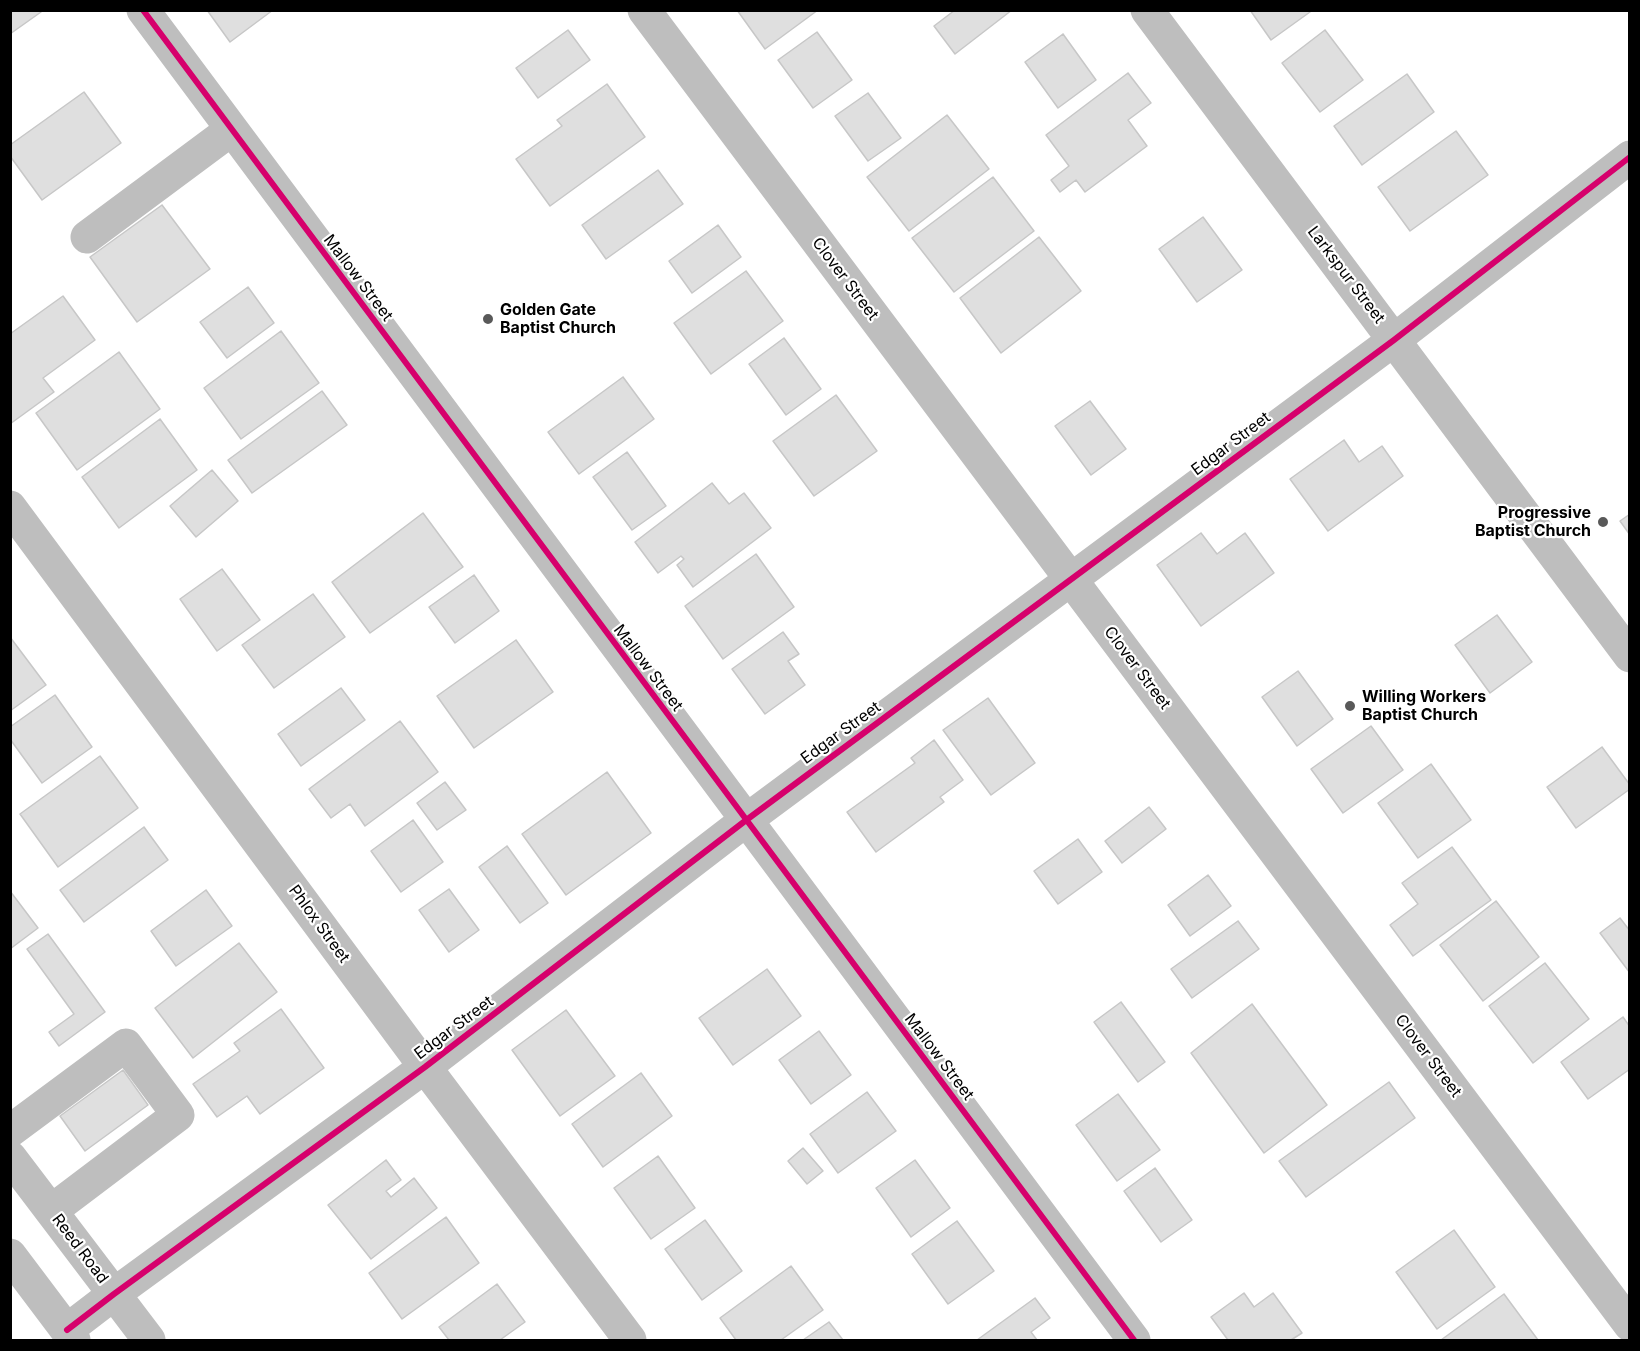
<!DOCTYPE html>
<html>
<head>
<meta charset="utf-8">
<style>
	body { margin:0 }
	#map { position:relative; width:1640px; height:1351px; overflow:hidden; background:#fff; font-family:Inter,sans-serif }
	canvas { display:block }
	.frame { position:absolute; inset:0; border:12px solid #000; pointer-events:none }
</style>
</head>
<body>
<div id="map">
<canvas width="1640" height="1351"></canvas>
<div class="frame"></div>
</div>
<script>
const context = document.querySelector('canvas').getContext('2d');
context.lineJoin = 'round';
function fillPath(path, color) { context.fillStyle = color; context.fill(path, 'evenodd'); }
const poly = rows => new Path2D(rows.map(r => 'M' + r).join(''));
function strokePath(path, color, width, dash) { context.strokeStyle = color; context.lineWidth = width; context.lineCap = dash ? 'butt' : 'round'; context.setLineDash(dash || []); context.stroke(path); }
function drawText(font, color, halo, rows, align = 'center') {
  context.font = font + ' Inter,sans-serif'; context.lineWidth = 4.5; context.setLineDash([]); context.textBaseline = 'middle'; context.strokeStyle = halo; context.fillStyle = color; for (const [text, x, y, turn = 0] of rows) {
    context.save(); context.translate(x, y); context.rotate((+turn || 0) * Math.PI / 180); context.textAlign = isNaN(turn) ? turn : align; if (halo) context.strokeText(text, 0, 0); context.fillText(text, 0, 0); context.restore();
  }
}
const building = poly([
	[10,10,40,10,41,12,10,34,10,10],
	[207,10,273,10,230,42,207,10],
	[737,10,818,10,765,49,737,10],
	[955,10,1012,10,955,54,934,26,955,10],
	[1250,10,1308,10,1310,12,1271,40,1250,10],
	[568,30,590,60,538,98,516,68,568,30],
	[1325,30,1363,80,1320,112,1282,63,1325,30],
	[817,32,852,80,813,108,778,60,817,32],
	[1063,34,1096,80,1058,108,1025,62,1063,34],
	[1128,73,1151,103,1128,120,1147,146,1085,192,1076,180,1060,192,1051,180,1069,166,1046,135,1128,73],
	[1407,74,1434,112,1362,165,1334,126,1407,74],
	[607,84,645,137,550,206,516,159,562,126,557,120,607,84],
	[84,92,121,143,42,200,10,156,10,145,84,92],
	[868,93,901,138,868,161,835,116,868,93],
	[947,115,989,169,909,231,867,177,947,115],
	[1456,131,1488,175,1410,231,1378,187,1456,131],
	[658,170,683,204,606,259,582,225,658,170],
	[993,177,1034,231,954,292,912,238,993,177],
	[162,205,210,269,137,322,90,257,162,205],
	[1203,217,1242,270,1197,302,1159,249,1203,217],
	[718,225,741,257,692,293,669,261,718,225],
	[1039,237,1081,291,1001,353,960,298,1039,237],
	[746,271,783,321,711,374,674,323,746,271],
	[248,287,274,323,227,358,200,322,248,287],
	[63,296,95,340,43,378,54,392,10,424,10,334,63,296],
	[281,331,319,383,241,439,204,388,281,331],
	[784,338,821,389,786,415,749,364,784,338],
	[119,352,160,409,77,470,36,413,119,352],
	[623,377,654,419,579,474,548,432,623,377],
	[322,391,347,425,252,493,228,460,322,391],
	[836,395,877,451,814,496,773,441,836,395],
	[1090,401,1126,449,1091,475,1055,426,1090,401],
	[160,419,197,470,119,528,82,477,160,419],
	[1344,440,1359,462,1382,446,1403,476,1328,531,1290,479,1344,440],
	[627,452,666,506,632,530,593,477,627,452],
	[212,470,238,501,196,537,170,506,212,470],
	[712,483,729,504,744,493,771,528,693,587,677,565,684,559,681,556,658,573,635,542,712,483],
	[423,513,463,567,370,633,332,582,423,513],
	[1630,514,1630,535,1620,521,1630,514],
	[1201,533,1217,554,1245,533,1274,573,1201,626,1157,565,1201,533],
	[756,554,794,607,723,659,685,606,756,554],
	[222,569,260,620,217,651,180,599,222,569],
	[474,575,499,611,455,643,429,607,474,575],
	[313,594,345,637,274,688,242,645,313,594],
	[1497,615,1532,662,1490,693,1455,645,1497,615],
	[783,632,799,654,788,661,805,685,765,714,732,669,783,632],
	[10,637,46,685,10,711,10,637],
	[516,640,553,692,474,748,437,696,516,640],
	[1298,671,1333,719,1297,746,1262,697,1298,671],
	[341,688,365,720,301,766,278,734,341,688],
	[55,695,92,747,42,783,10,739,10,727,55,695],
	[988,698,1035,763,991,795,943,730,988,698],
	[400,721,438,772,365,826,350,804,331,818,309,789,400,721],
	[1371,726,1403,770,1343,813,1311,769,1371,726],
	[934,740,963,780,940,797,944,802,876,852,847,812,915,763,911,758,934,740],
	[1602,747,1630,785,1630,789,1576,828,1547,787,1602,747],
	[100,756,138,808,58,867,20,814,100,756],
	[1431,764,1471,820,1418,858,1378,803,1431,764],
	[607,772,651,833,566,895,522,834,607,772],
	[445,782,466,810,437,830,417,803,445,782],
	[1149,807,1166,829,1122,863,1105,841,1149,807],
	[413,820,443,862,401,892,371,851,413,820],
	[144,827,168,860,84,922,60,890,144,827],
	[1078,839,1102,872,1058,904,1034,871,1078,839],
	[507,846,548,903,520,923,479,867,507,846],
	[1452,847,1491,900,1413,956,1390,925,1418,904,1402,883,1452,847],
	[1208,875,1231,906,1190,936,1168,905,1208,875],
	[449,889,479,930,449,952,419,910,449,889],
	[206,890,232,926,176,966,151,931,206,890],
	[10,891,38,928,10,949,10,891],
	[1496,901,1539,957,1483,1001,1440,945,1496,901],
	[1620,918,1630,931,1630,973,1600,933,1620,918],
	[1238,921,1259,949,1192,998,1171,969,1238,921],
	[48,934,105,1012,59,1046,49,1032,74,1014,27,949,48,934],
	[239,943,277,992,193,1058,155,1008,239,943],
	[1545,963,1589,1019,1533,1063,1489,1006,1545,963],
	[767,969,801,1016,733,1065,699,1018,767,969],
	[1121,1002,1165,1062,1138,1082,1094,1022,1121,1002],
	[1252,1004,1327,1105,1264,1153,1191,1053,1252,1004],
	[281,1009,324,1068,260,1114,247,1096,217,1117,193,1084,240,1051,234,1043,281,1009],
	[566,1010,615,1076,560,1116,512,1050,566,1010],
	[1623,1017,1630,1027,1630,1069,1588,1099,1561,1062,1623,1017],
	[819,1031,851,1075,811,1104,779,1060,819,1031],
	[123,1070,148,1105,85,1151,60,1116,123,1070],
	[641,1073,672,1116,603,1167,572,1124,641,1073],
	[1389,1082,1415,1118,1306,1197,1279,1161,1389,1082],
	[867,1092,896,1131,838,1173,810,1134,867,1092],
	[1118,1094,1160,1150,1117,1181,1076,1125,1118,1094],
	[803,1148,823,1171,807,1184,788,1161,803,1148],
	[658,1156,695,1208,651,1239,614,1188,658,1156],
	[386,1160,401,1180,386,1191,391,1197,414,1178,437,1208,371,1259,328,1205,386,1160],
	[915,1160,950,1208,911,1237,876,1188,915,1160],
	[1155,1168,1192,1220,1161,1242,1124,1191,1155,1168],
	[446,1217,479,1263,402,1319,369,1273,446,1217],
	[705,1220,742,1271,702,1300,665,1249,705,1220],
	[957,1221,994,1271,948,1304,912,1254,957,1221],
	[1454,1230,1495,1287,1437,1329,1396,1272,1454,1230],
	[791,1266,823,1310,781,1340,736,1340,720,1318,791,1266],
	[497,1284,525,1322,500,1340,449,1340,439,1327,497,1284],
	[1244,1293,1254,1307,1273,1293,1302,1333,1291,1340,1228,1340,1211,1317,1244,1293],
	[1504,1294,1538,1340,1441,1340,1504,1294],
	[1035,1298,1050,1318,1031,1332,1037,1340,977,1340,1035,1298],
	[829,1322,843,1340,803,1340,829,1322]
]);
const minor = poly([
	[143,10,1134,1340],
	[644,10,1630,1325],
	[1147,10,1630,656],
	[87,237,231,130],
	[10,507,425,1067,630,1340],
	[10,1131,126,1045,178,1115,51,1211],
	[10,1157,149,1340],
	[10,1255,74,1340],
	[67,1330,114,1294,425,1067,745,821,1394,340,1630,157]
]);
const cycleway = poly([
	[143,10,1134,1340],
	[67,1330,114,1294,425,1067,745,821,1394,340,1630,157]
]);
const markers = [
	[488,319,6,"#595959"],
	[1603,522,6,"#595959"],
	[1350,706,6,"#595959"]
];
const streetNames = [
	["Larkspur Street",1346,275,53],
	["Mallow Street",358,278,53],
	["Clover Street",845,279,53],
	["Edgar Street",1231,444,-37],
	["Mallow Street",648,668,53],
	["Clover Street",1137,668,53],
	["Edgar Street",841,733,-36],
	["Phlox Street",319,924,54],
	["Edgar Street",454,1028,-37],
	["Clover Street",1428,1056,53],
	["Mallow Street",939,1057,53],
	["Reed Road",80,1249,53]
];
const poiNames = [
	["Golden Gate",500,310],
	["Baptist Church",500,328],
	["Progressive",1591,513,"right"],
	["Baptist Church",1591,531,"right"],
	["Willing Workers",1362,697],
	["Baptist Church",1362,715]
];
fillPath(building, '#dfdfdf');
strokePath(building, '#c7c7c7', 1.5);
strokePath(minor, '#bebebe', 33);
strokePath(cycleway, '#d6006c', 6);
for (const [x, y, r, color] of markers) { const dot = new Path2D(); dot.arc(x, y, r, 0, 2 * Math.PI); context.fillStyle = color; context.fill(dot); strokePath(dot, '#fff', 2); }
drawText('16px', '#000', '#fff', streetNames);
drawText('bold 16px', '#000', '#fff', poiNames, 'left');
</script>
</body>
</html>
